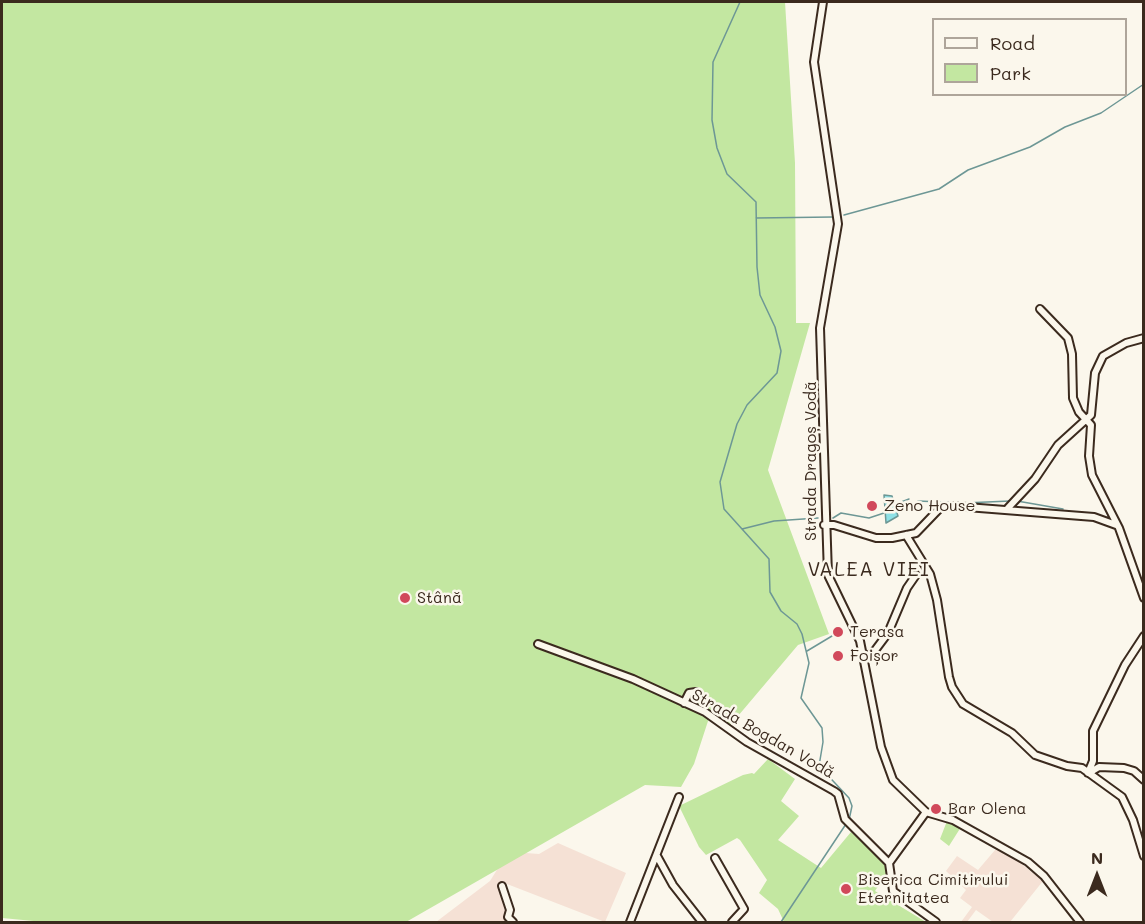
<!DOCTYPE html>
<html>
<head>
<meta charset="utf-8">
<style>
	body { margin:0 }
	#map { position:relative; width:1145px; height:924px; overflow:hidden; background:#fbf7ec; font-family:Mali,sans-serif }
	canvas { display:block }
	.frame { position:absolute; inset:0; border:3px solid #3b2a1e; pointer-events:none }
	.legend { position:absolute; left:932px; top:18px; width:195px; height:78px; box-sizing:border-box; background:#fbf7ec; border:2px solid #aea59a; margin:0; padding:8px 10px; list-style:none; font-size:18px; color:#3b2a1e }
	.legend li { display:flex; align-items:center; gap:12px; height:30px }
	.legend b { width:30px; border:2px solid #aea59a }
	.north { position:absolute; left:1067px; top:846px; width:60px; height:60px; -webkit-text-stroke:4px #fbf7ec; paint-order:stroke; rotate:0deg; font-size:16px; font-weight:700; line-height:24px; text-align:center; color:#3b2a1e }
	.north::after { content:''; display:block; margin:auto; width:21px; height:27px; background:#3b2a1e; clip-path:polygon(50% 0,100% 100%,50% 72%,0 100%) }
</style>
</head>
<body>
<div id="map">
<canvas width="1145" height="924"></canvas>
<div class="frame"></div>
<ul class="legend">
<li><b style="height:8px;background:#fbf7ec"></b>Road</li>
<li><b style="height:16px;background:#c3e7a1"></b>Park</li>
</ul>
<div class="north">N</div>
</div>
<script>
const context = document.querySelector('canvas').getContext('2d');
context.lineJoin = 'round';
function fillPath(path, color) { context.fillStyle = color; context.fill(path, 'evenodd'); }
const poly = rows => new Path2D(rows.map(r => 'M' + r).join(''));
function strokePath(path, color, width, dash) { context.strokeStyle = color; context.lineWidth = width; context.lineCap = dash ? 'butt' : 'round'; context.setLineDash(dash || []); context.stroke(path); }
function drawText(font, color, halo, rows, align = 'center') {
  context.font = font + ' Mali,sans-serif'; context.lineWidth = 5; context.setLineDash([]); context.textBaseline = 'middle'; context.strokeStyle = halo; context.fillStyle = color; for (const [text, x, y, turn = 0] of rows) {
    context.save(); context.translate(x, y); context.rotate((+turn || 0) * Math.PI / 180); context.textAlign = isNaN(turn) ? turn : align; if (halo) context.strokeText(text, 0, 0); context.fillText(text, 0, 0); context.restore();
  }
}
const built = poly([
	[558,843,626,873,605,922,507,884,505,887,514,916,508,922,436,922,490,881,505,857,513,852,539,854],
	[1000,847,1043,881,1010,922,993,922,976,910,967,922,961,922,972,907,960,898,966,890,946,871,957,856,978,870,995,850]
]);
const green = poly([
	[2,2,785,2,795,163,796,323,810,323,768,470,829,634,798,645,727,729,709,718,694,764,681,787,645,785,406,922,44,922,2,918],
	[768,759,795,779,781,801,799,816,778,840,821,868,851,832,886,864,888,871,875,891,926,922,784,922,778,909,759,893,767,880,740,840,737,838,706,855,699,847,679,806,743,775,752,773,754,774],
	[947,821,961,827,949,846,940,839]
]);
const water = poly([
	[884,495,892,496,898,516,886,523,884,495]
]);
const stream = poly([
	[740,2,713,62,712,120,717,148,727,174,756,202,757,267,760,295,775,327,781,351,777,373,747,405,737,424,720,482,724,509,769,559,770,592,781,611,797,624,802,634,809,663,801,698,822,728,823,742,819,766,849,798,852,806,849,820],
	[844,215,939,189,968,170,1030,147,1065,127,1101,113,1144,84],
	[756,218,833,217],
	[918,501,964,503,1010,501],
	[1017,501,1063,509],
	[896,504,909,499],
	[833,518,841,513,869,518,884,513],
	[742,529,774,521,818,518],
	[807,651,832,636],
	[781,922,846,824]
]);
const minor = poly([
	[823,2,814,62,838,224,820,328,828,575,860,641,881,747,893,780,926,812,953,820,1028,862,1044,876,1080,922],
	[1040,309,1068,338,1072,354,1073,398,1079,412,1091,425,1089,456,1092,475,1119,528,1144,598],
	[1008,508,1035,479,1058,445,1091,415,1095,373,1103,356,1126,343,1144,338],
	[824,525,834,525,876,538,892,538,916,533,940,508,954,506,1094,517,1116,525],
	[906,535,930,574,937,600,949,677,952,687,963,704,1012,733,1035,755,1067,766,1082,768,1122,797,1133,820,1144,856],
	[538,644,633,679,705,712,747,742,834,791,838,794,845,819,889,863,893,891,936,922],
	[864,657,873,653,888,633,907,588,916,575],
	[684,703,689,693,696,692],
	[1088,773,1093,761,1093,731,1125,665,1144,636],
	[1089,773,1099,767,1124,768,1134,771,1144,780],
	[657,856,673,885,702,922],
	[715,858,744,909,732,922],
	[889,863,926,812],
	[502,886,510,910,508,917,513,922],
	[630,922,679,797]
]);
const markers = [
	[872,506,6,"#d1495b"],
	[405,598,6,"#d1495b"],
	[838,632,6,"#d1495b"],
	[838,656,6,"#d1495b"],
	[936,809,6,"#d1495b"],
	[846,889,6,"#d1495b"]
];
const streetNames = [
	["Strada Dragoș Vodă",811,461,-90],
	["Strada Bogdan Vodă",763,734,30]
];
const poiNames = [
	["Zeno House",884,506],
	["Stână",417,598],
	["Terasa",850,632],
	["Foișor",850,656],
	["Bar Olena",948,809],
	["Biserica Cimitirului",858,880],
	["Eternitatea",858,898]
];
const quarterNames = [
	["VALEA VIEI",869,570]
];
fillPath(built, '#f5e1d5');
fillPath(green, '#c3e7a1');
fillPath(water, '#8ee0e5');
strokePath(water, '#6d9795', 1.5);
strokePath(stream, '#6d9795', 1.5);
strokePath(minor, '#3b2a1e', 10);
strokePath(minor, '#fbf7ec', 6);
for (const [x, y, r, color] of markers) { const dot = new Path2D(); dot.arc(x, y, r, 0, 2 * Math.PI); context.fillStyle = color; context.fill(dot); strokePath(dot, '#fbf7ec', 2); }
drawText('16px', '#3b2a1e', '#fbf7ec', streetNames);
drawText('16px', '#3b2a1e', '#fbf7ec', poiNames, 'left');
context.letterSpacing = '1.5px';
drawText('20px', '#3b2a1e', '#fbf7ec', quarterNames);
context.letterSpacing = '0px';
</script>
</body>
</html>
